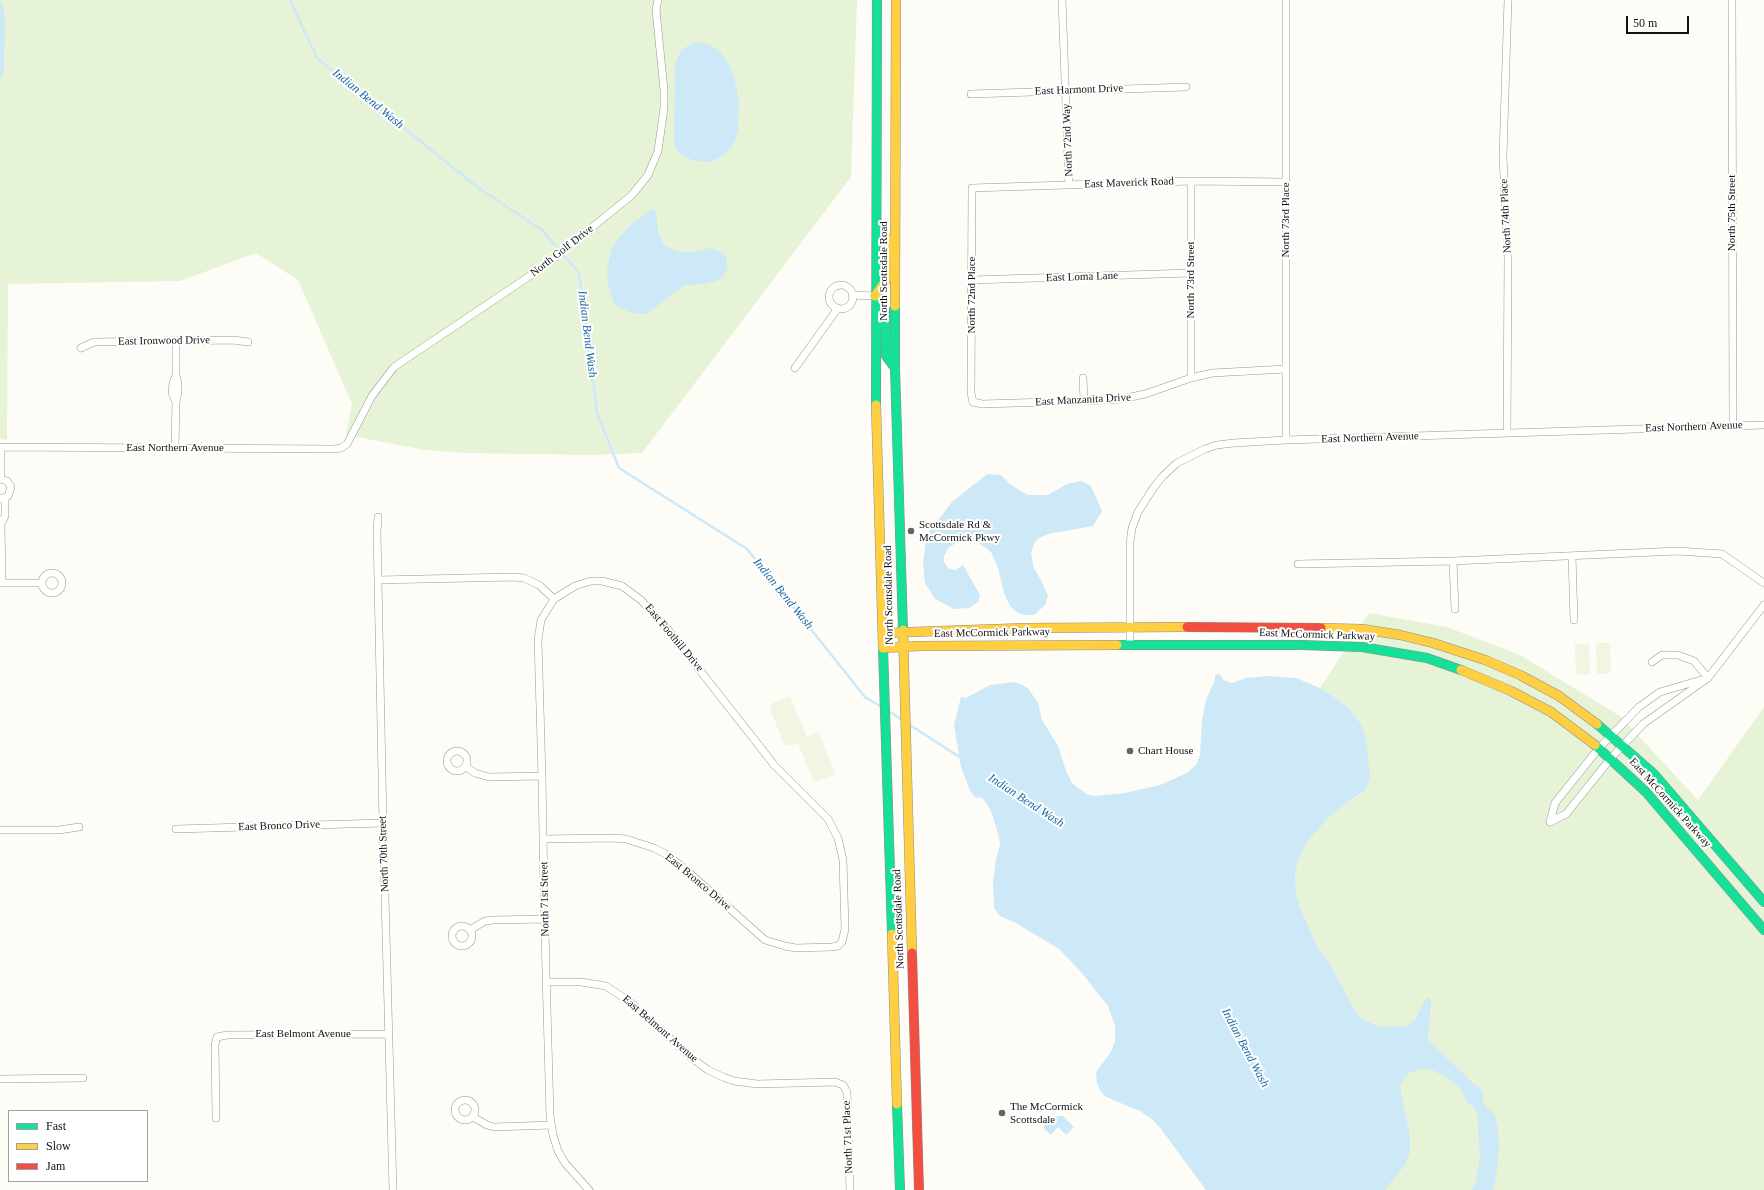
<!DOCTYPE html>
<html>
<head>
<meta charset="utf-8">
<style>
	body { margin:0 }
	#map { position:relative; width:1764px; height:1190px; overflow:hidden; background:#fdfcf7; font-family:Georgia,serif }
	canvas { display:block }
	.legend { position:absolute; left:8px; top:1110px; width:140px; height:72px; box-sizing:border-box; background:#fff; border:1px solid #a0a0a0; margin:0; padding:5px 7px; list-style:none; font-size:12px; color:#111 }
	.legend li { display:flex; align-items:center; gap:8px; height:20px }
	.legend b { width:20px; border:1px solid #a0a0a0 }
	.scale { position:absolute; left:1626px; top:16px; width:63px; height:18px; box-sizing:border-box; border:2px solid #111; border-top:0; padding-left:5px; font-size:12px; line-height:14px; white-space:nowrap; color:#111; -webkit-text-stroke:3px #fff; paint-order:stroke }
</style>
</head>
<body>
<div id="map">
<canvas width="1764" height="1190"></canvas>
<ul class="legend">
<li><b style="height:5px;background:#16e098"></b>Fast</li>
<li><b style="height:5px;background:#ffcf43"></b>Slow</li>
<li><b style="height:5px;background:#f24e42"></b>Jam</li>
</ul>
<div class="scale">50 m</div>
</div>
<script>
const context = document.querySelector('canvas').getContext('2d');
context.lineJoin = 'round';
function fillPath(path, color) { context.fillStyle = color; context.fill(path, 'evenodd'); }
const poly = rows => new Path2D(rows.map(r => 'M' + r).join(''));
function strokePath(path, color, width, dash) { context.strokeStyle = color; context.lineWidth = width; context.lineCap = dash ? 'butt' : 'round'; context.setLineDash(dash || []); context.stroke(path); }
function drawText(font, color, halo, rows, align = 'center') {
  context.font = font + ' Georgia,serif'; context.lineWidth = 4; context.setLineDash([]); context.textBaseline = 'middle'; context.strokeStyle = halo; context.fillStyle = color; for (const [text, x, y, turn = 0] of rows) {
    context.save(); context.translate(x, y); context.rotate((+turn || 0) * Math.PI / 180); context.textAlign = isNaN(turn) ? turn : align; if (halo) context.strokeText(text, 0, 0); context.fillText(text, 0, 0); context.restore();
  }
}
const green = poly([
	[0,0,857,0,851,177,642,453,592,455,466,453,425,450,346,435,352,404,298,280,256,253,180,281,8,284,7,440,0,439],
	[1369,613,1447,627,1520,655,1620,716,1698,800,1764,707,1764,1190,1361,1190,1366,1021,1356,1013,1331,965,1317,947,1297,899,1295,875,1298,862,1307,842,1329,817,1349,801,1359,795,1370,777,1364,732,1351,711,1339,700,1320,688]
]);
const pitch = poly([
	[1596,643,1610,643,1611,673,1597,674],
	[1575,644,1589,644,1590,674,1576,675],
	[790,696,807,737,818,732,836,774,814,783,798,743,789,746,784,744,770,709,773,703]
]);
const water = poly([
	[0,0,4,10,5,22,4,69,0,81],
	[695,42,710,45,721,53,729,64,734,77,739,100,738,130,735,140,731,148,724,155,717,159,709,162,695,161,682,156,676,150,674,142,675,65,681,50],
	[652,209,656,211,658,231,664,245,671,249,680,252,693,252,710,248,718,250,726,257,728,268,724,275,719,280,704,284,687,285,680,288,651,311,645,314,630,313,618,306,613,302,608,283,607,270,612,248,618,239,632,224],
	[987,474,1001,475,1011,485,1028,495,1048,495,1067,484,1081,481,1091,486,1102,511,1093,526,1048,534,1039,538,1034,543,1031,554,1034,568,1042,582,1048,596,1045,605,1034,615,1026,615,1018,613,1010,606,1004,593,998,568,991,552,979,543,970,540,962,540,949,547,944,556,944,562,948,568,955,570,963,565,980,595,978,602,969,608,954,609,935,599,925,583,923,563,927,534,952,502],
	[1219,674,1225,681,1232,683,1246,678,1268,676,1296,678,1320,688,1339,700,1351,711,1360,723,1364,732,1367,746,1370,777,1368,784,1365,790,1349,801,1329,817,1307,842,1298,862,1295,875,1297,899,1317,947,1331,965,1356,1013,1366,1021,1378,1026,1388,1027,1407,1026,1415,1020,1426,998,1428,998,1431,1002,1428,1040,1473,1083,1481,1089,1484,1095,1483,1100,1485,1106,1494,1113,1498,1128,1499,1150,1495,1184,1493,1190,1472,1190,1476,1181,1480,1156,1477,1112,1473,1106,1468,1103,1460,1088,1448,1078,1430,1069,1420,1069,1409,1073,1403,1080,1400,1087,1410,1136,1410,1151,1406,1163,1385,1190,1206,1190,1161,1129,1153,1120,1140,1111,1106,1097,1101,1092,1097,1083,1096,1072,1111,1052,1115,1041,1115,1026,1108,1006,1081,972,1059,949,1016,923,1000,916,994,908,993,884,996,859,1000,845,999,837,992,814,987,804,982,798,975,797,970,791,961,767,954,725,961,697,966,698,990,685,1015,682,1028,688,1038,703,1042,720,1058,746,1066,771,1072,783,1086,794,1094,796,1125,793,1160,785,1187,773,1196,765,1200,755,1202,720,1206,700,1215,680,1215,675],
	[1063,1116,1074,1127,1066,1135,1058,1127,1051,1135,1044,1129,1044,1117]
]);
const stream = poly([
	[290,0,317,58,476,186,542,230,579,273,597,413,619,468,747,549,865,697,880,706],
	[890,712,901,719],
	[910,725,961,758]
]);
const street = poly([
	[1062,0,1069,185],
	[1286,0,1286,440],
	[1732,0,1733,426],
	[971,94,1186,87],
	[1191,181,1191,378],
	[972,280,1191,273],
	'829 297a12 12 0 1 1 24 0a12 12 0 1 1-24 0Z',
	[852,295,875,296],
	[81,348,94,342,233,340,248,342],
	[795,368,838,308],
	[1286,369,1212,373,1191,378,1145,394,1121,399,1084,401,982,404,973,402,971,393,972,188,1191,181,1286,182],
	[1083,378,1084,401],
	[176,402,172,393,173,383,176,375],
	[1507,433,1508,258,1503,157,1508,0],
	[0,447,334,449,341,448,347,444,372,396,394,367,543,267,632,195,648,175,658,151,664,108,664,90,656,10,658,0],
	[1,447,1,479],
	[175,447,176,402,178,393,178,383,176,375,176,341],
	[0,479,7,481,11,487,8,496,0,499],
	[378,517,377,532,383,823,393,1190],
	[0,520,1,524,2,583],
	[1,524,5,516,5,498],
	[1572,556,1574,620],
	[1453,561,1455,609],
	[1298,564,1453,561,1678,551,1722,554,1764,583],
	'42 583a10 10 0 1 1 20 0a10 10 0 1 1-20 0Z',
	[378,580,512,577,524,578,539,585,554,599],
	[0,583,42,583],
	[1130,645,1130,543,1132,528,1138,512,1154,487,1163,476,1177,463,1205,449,1217,445,1234,443,1286,440,1764,425],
	[1652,662,1662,655,1678,655,1694,661,1708,678],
	'447 761a10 10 0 1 1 20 0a10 10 0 1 1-20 0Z',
	[466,767,475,773,489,777,542,776],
	[1550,822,1566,814,1611,758,1643,724,1708,678,1764,605],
	[1550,822,1555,803,1599,748,1639,707,1660,692,1701,680],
	[176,829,383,823],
	[0,830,59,830,79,827],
	[543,839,613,838,626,839,654,848,664,853,684,868,765,940,785,946,796,948,832,947,838,946,842,942,845,929,843,860,838,838,828,819,775,766,669,631,641,600,622,586,602,581,591,581,575,586,554,599,541,620,538,640,542,776,543,839,546,972,550,1116,553,1135,558,1151,565,1163,589,1190],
	'452 936a10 10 0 1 1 20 0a10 10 0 1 1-20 0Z',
	[470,930,485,921,493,920,545,919],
	[547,982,581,982,606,986,630,1002,693,1059,708,1070,723,1077,734,1081,757,1084,835,1082,843,1085,847,1092,850,1190],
	[0,1079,83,1078],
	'455 1110a10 10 0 1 1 20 0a10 10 0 1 1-20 0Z',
	[473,1117,487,1125,494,1127,551,1125],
	[216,1118,215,1045,217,1037,227,1035,389,1034]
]);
const fast = poly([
	[875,296,885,309,886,356,895,368],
	[895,306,895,368,903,630],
	[876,405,877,0],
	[1117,645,1301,645,1362,647,1427,658,1461,670],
	[883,648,892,934],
	[1597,724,1654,774,1764,902],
	[1595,745,1646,792,1764,930],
	[897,1104,900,1190]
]);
const slow = poly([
	[875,296,886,280,886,259,891,239],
	[895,306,896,0],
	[876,405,883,648],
	[1321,628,1362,629,1400,635,1433,643,1485,660,1520,675,1559,696,1597,724],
	[903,630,912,953],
	[883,633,1025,628,1187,627],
	[883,648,919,646,1117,645],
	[1461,670,1511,691,1551,712,1595,745],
	[892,934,897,1104]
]);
const jam = poly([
	[1187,627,1321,628],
	[912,953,919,1190]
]);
const markers = [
	[911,531,4,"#646362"],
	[1130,751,4,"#646362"],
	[1002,1113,4,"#646362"]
];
const streetNames = [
	["East Harmont Drive",1079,90,-2],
	["North 72nd Way",1068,140,-92],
	["East Maverick Road",1129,183,-2],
	["North 75th Street",1732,213,-90],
	["North 74th Place",1506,216,-93],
	["North 73rd Place",1286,220,-90],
	["North Golf Drive",562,251,-38],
	["North Scottsdale Road",884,271,-90],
	["East Loma Lane",1082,277,-2],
	["North 73rd Street",1191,280,-90],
	["North 72nd Place",972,295,-90],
	["East Ironwood Drive",164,341,-1],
	["East Manzanita Drive",1083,400,-3],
	["East Northern Avenue",1694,427,-2],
	["East Northern Avenue",1370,438,-2],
	["East Northern Avenue",175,448],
	["North Scottsdale Road",889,595,-91],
	["East McCormick Parkway",992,633,-1],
	["East McCormick Parkway",1317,635,2],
	["East Foothill Drive",674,638,50],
	["East McCormick Parkway",1670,803,48],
	["East Bronco Drive",279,826,-2],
	["North 70th Street",384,854,-92],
	["East Bronco Drive",698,882,40],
	["North 71st Street",545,899,-91],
	["North Scottsdale Road",899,919,-92],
	["East Belmont Avenue",660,1029,41],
	["East Belmont Avenue",303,1034],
	["North 71st Place",848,1137,-92]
];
const poiNames = [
	["Scottsdale Rd &",919,525],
	["McCormick Pkwy",919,538],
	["Chart House",1138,751],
	["The McCormick",1010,1107],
	["Scottsdale",1010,1120]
];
const waterNames = [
	["Indian Bend Wash",368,99,39],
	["Indian Bend Wash",587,334,83],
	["Indian Bend Wash",783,594,51],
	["Indian Bend Wash",1026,801,33],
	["Indian Bend Wash",1245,1048,62]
];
fillPath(green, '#e7f3d7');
fillPath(pitch, '#f0f6e1');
fillPath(water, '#cde8f7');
strokePath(stream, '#cde8f7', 2.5);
strokePath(street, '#979795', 8);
strokePath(fast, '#8e8d8b', 10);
strokePath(slow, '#8e8d8b', 10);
strokePath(jam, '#8e8d8b', 10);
strokePath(street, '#fffffe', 7);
strokePath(fast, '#16e098', 9);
strokePath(slow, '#ffcf43', 9);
strokePath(jam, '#f24e42', 9);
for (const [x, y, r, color] of markers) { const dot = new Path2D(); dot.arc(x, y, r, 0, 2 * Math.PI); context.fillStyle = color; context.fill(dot); strokePath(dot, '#fff', 1.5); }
drawText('11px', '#111', '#fff', streetNames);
drawText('11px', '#111', '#fff', poiNames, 'left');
drawText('italic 12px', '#1768a6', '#fff', waterNames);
</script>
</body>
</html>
